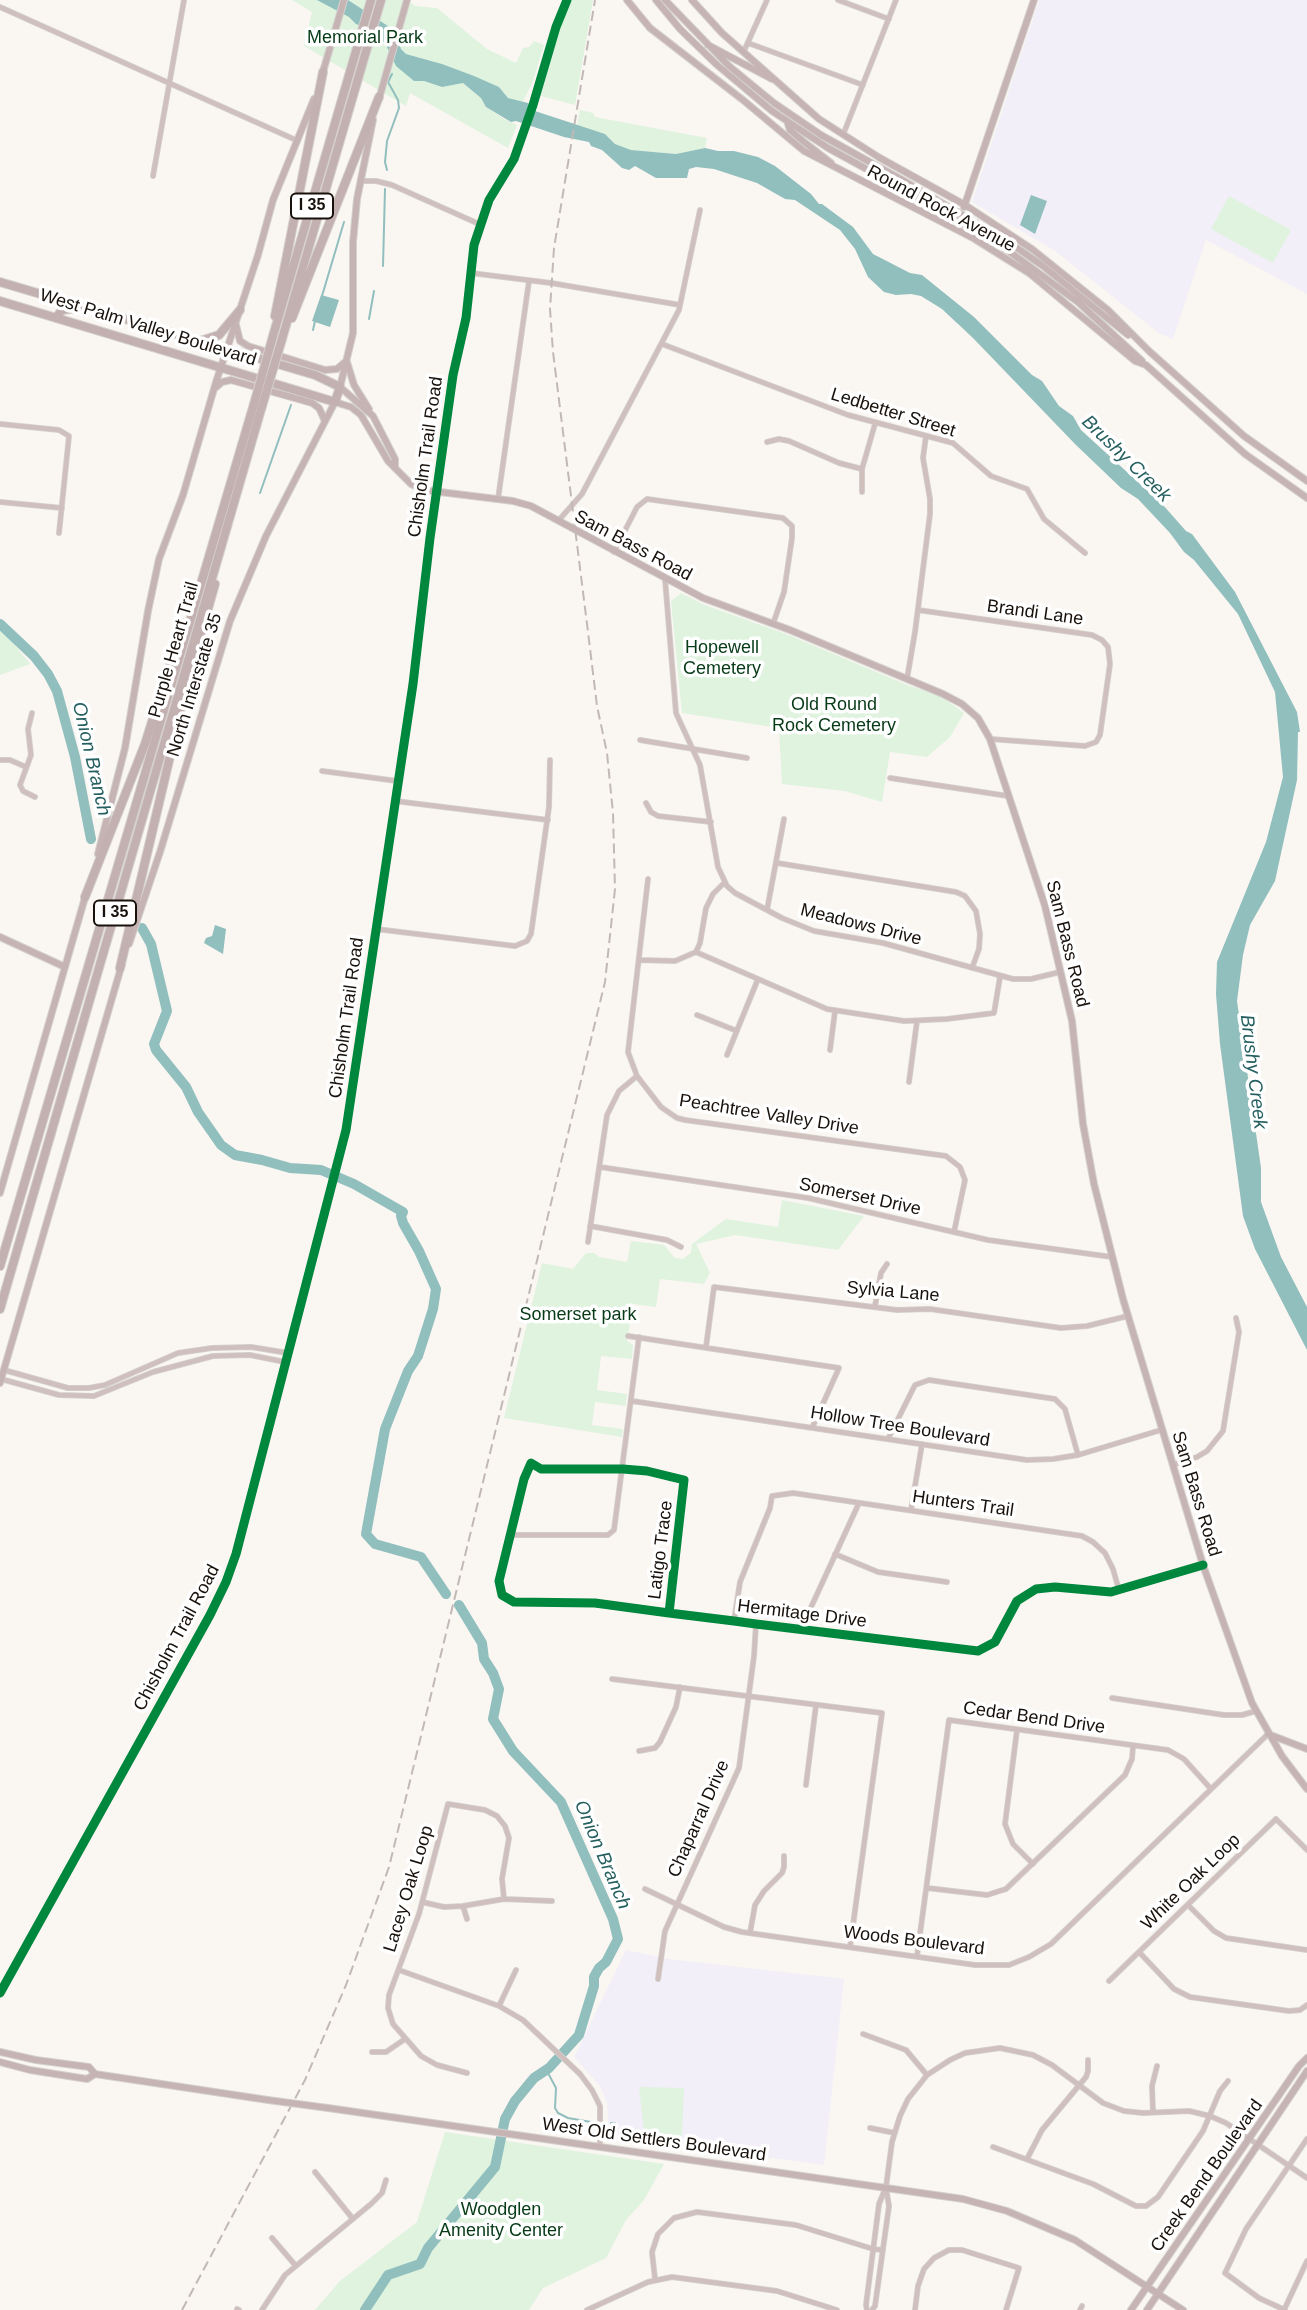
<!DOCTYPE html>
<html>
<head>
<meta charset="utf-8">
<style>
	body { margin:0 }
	canvas { display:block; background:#faf6f2 }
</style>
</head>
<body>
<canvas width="1307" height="2310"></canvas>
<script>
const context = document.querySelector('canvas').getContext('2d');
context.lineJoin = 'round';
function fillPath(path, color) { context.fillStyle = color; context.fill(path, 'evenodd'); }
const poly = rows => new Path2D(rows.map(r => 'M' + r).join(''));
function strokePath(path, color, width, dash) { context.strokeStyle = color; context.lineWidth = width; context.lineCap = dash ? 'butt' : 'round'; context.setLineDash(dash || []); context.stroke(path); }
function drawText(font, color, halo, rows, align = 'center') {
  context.font = font + ' Helvetica,sans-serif'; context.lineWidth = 7; context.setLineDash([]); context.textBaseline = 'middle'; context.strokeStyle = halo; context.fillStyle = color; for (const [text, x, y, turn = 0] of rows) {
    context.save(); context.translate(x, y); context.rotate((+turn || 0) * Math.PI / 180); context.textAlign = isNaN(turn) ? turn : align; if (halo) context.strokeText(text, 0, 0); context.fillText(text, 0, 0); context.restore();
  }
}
const education = poly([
	[1039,0,1307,0,1307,294,1206,240,1173,339,1160,334,1055,251,972,202],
	[626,1950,669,1959,844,1979,824,2165,616,2137,609,2131,607,2102,600,2086,574,2057]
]);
const green = poly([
	[292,0,405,0,416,6,437,8,487,49,516,63,523,48,529,47,534,41,544,45,533,81,523,101,521,102,508,98,499,87,442,64,406,54,402,50,424,81,442,87,463,83,481,98,486,107,504,119,517,125,508,148,410,93,406,106,304,46,312,12],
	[571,0,593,0,575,105,541,96,555,40],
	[580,110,593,113,595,117,707,138,705,148,677,154,631,150,615,144,605,134,577,126],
	[1229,196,1291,230,1273,263,1211,229],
	[681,593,705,605,786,634,910,686,941,696,964,713,950,737,927,757,890,752,882,802,845,791,782,784,779,728,682,713,671,601],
	[0,626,30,664,0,675],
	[782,1200,864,1216,838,1250,735,1235,696,1244,710,1273,704,1284,660,1279,656,1307,633,1304,627,1341,633,1345,632,1359,601,1356,597,1390,627,1394,626,1402,626,1406,595,1402,592,1425,623,1429,622,1437,504,1418,542,1263,573,1269,586,1253,594,1253,599,1257,627,1262,631,1241,664,1245,675,1258,683,1259,691,1253,692,1244,726,1219,778,1227],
	[639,2087,684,2088,682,2136,644,2132],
	[445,2132,664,2164,644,2200,626,2220,606,2258,543,2288,529,2310,315,2310,340,2281,417,2222]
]);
const water = poly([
	[317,0,348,0,394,30,401,49,406,54,442,64,474,76,499,87,508,98,528,103,535,111,605,134,615,144,631,150,676,154,705,148,718,151,734,151,758,157,775,166,811,194,819,204,822,204,853,227,873,254,910,273,922,275,974,317,1032,375,1042,381,1059,406,1073,416,1081,430,1163,505,1186,531,1192,534,1235,592,1297,712,1300,732,1298,732,1297,780,1275,881,1250,925,1243,955,1237,1001,1261,1168,1261,1202,1281,1257,1307,1307,1307,1350,1255,1249,1243,1216,1220,1044,1216,994,1217,962,1266,842,1283,777,1275,692,1238,614,1194,560,1184,552,1170,533,1138,499,1121,488,1075,444,973,338,942,309,921,296,911,294,896,295,884,292,868,277,855,249,840,230,795,200,785,199,757,183,714,169,696,167,689,169,687,178,656,178,635,166,629,170,622,168,602,150,591,146,589,142,564,137,516,121,511,122,486,107,481,98,463,83,442,87,424,81,414,81,396,66,385,43,364,27,356,24,349,17],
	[1031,195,1047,201,1035,234,1020,225],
	[321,295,339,300,330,327,312,321],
	[215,925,226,929,223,954,204,943,206,938,212,936]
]);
const stream = poly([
	[387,170,385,162,387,141,399,108,398,100,388,82,392,74],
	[383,266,385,189],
	[322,296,344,222],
	[369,319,374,291],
	[313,330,315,321],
	[260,493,291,405],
	[549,2068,548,2073,556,2088,555,2108,558,2113,568,2118,591,2122],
	[611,2123,615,2123],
	[367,2309,368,2310]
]);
const river = poly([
	[0,624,34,656,48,674,57,691,75,757,91,839],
	[142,928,151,944,167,1011,154,1044,156,1050,186,1087,198,1112,221,1145,235,1155,262,1160,290,1168,321,1170,354,1184,403,1212,401,1216,403,1223,419,1251,436,1289,433,1309,418,1356,408,1371,385,1429,366,1534,375,1544,421,1557,446,1594],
	[365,2310,388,2275,420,2264,428,2248,495,2167,505,2119,515,2101,534,2078,549,2068,579,2035,594,1986,594,1977,599,1968,606,1962,618,1939,613,1919,561,1802,513,1751,493,1719,499,1689,493,1673,484,1659,482,1643,459,1605]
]);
const street = poly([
	[838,0,889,19],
	[0,7,298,141],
	[748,43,863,85],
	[744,51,767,0],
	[843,135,896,0],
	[153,176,184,0],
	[361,181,376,181,392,185,479,224],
	[471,273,551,283,680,305],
	[662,344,848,415,953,443,991,476,1027,489,1044,519,1085,553],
	[0,424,59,430,69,436,59,533],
	[767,442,779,439,789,441,839,463,862,469],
	[862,492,862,469,875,424],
	[498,499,529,281],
	[0,502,62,508],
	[558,521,582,494,679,310,700,210],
	[614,552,637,507,647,499,783,518,792,526,792,538,784,592,773,624],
	[665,579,676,713,700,765,718,867,727,886,735,893,782,918,814,931,883,943,1013,979,1031,979,1060,972],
	[918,610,1092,635,1102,640,1108,647,1110,664,1100,735,1096,742,1085,746,990,739],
	[907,679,915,632,930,514,930,499,923,458,926,436],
	[32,713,28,729,31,755,20,785,23,791,35,797],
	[640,740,747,758],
	[0,760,10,760,26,767],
	[322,771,397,781],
	[890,778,1008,796],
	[395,801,548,820],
	[646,803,651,812,658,816,711,822],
	[777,863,956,892,965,896,976,911,980,934,979,949,972,968],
	[648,879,628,1052,637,1076,661,1107,677,1118,685,1120,946,1156,960,1167,965,1180,954,1232],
	[767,910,784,819],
	[376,929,515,946,527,941,531,934,549,807,550,760],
	[696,952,827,1009,904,1021,947,1019,994,1013,1000,977],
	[696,952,700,943,706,908,713,894,724,883],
	[639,960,675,961,696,952],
	[697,1015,737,1031],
	[830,1050,835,1011],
	[727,1055,758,979],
	[909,1082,917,1021],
	[600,1167,808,1198,988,1240,1112,1257],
	[590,1226,667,1240,681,1247],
	[588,1242,607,1115,619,1091,637,1076],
	[875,1306,881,1273,887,1264],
	[628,1336,839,1368,812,1428],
	[706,1347,714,1287,897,1310,930,1309,1061,1328,1087,1326,1128,1316],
	[4,1370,68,1388,89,1388,105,1385,178,1353,212,1348,251,1347,288,1353],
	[1,1379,59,1395,94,1396,153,1372,213,1356,250,1355,285,1362],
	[632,1401,1027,1460,1053,1459,1078,1455,1161,1430],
	[888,1439,915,1385,929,1380,1055,1399,1065,1409,1078,1455],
	[1173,1465,1197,1457,1207,1451,1223,1431,1239,1332,1236,1318],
	[911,1510,922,1444],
	[511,1535,608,1535,614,1530,639,1337],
	[835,1554,878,1572,947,1582],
	[669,1613,684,1480,647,1471,623,1469,541,1469,531,1463,524,1479,499,1581,502,1595,514,1602,595,1603,669,1613,734,1621,756,1624,978,1651,995,1642,1017,1601,1036,1589,1055,1587,1111,1592,1203,1565],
	[734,1621,740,1582,770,1508,772,1496,793,1493,1082,1536,1093,1542,1105,1553,1113,1569,1119,1590],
	[801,1629,859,1503],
	[612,1679,882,1713,850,1947],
	[1112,1698,1224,1715,1242,1715,1256,1711],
	[1017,1730,1005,1824,1013,1844,1033,1864],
	[639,1751,655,1748,660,1742,676,1707,680,1687],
	[806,1785,816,1705],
	[927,1888,987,1895,1006,1889,1125,1775,1132,1759,1133,1746],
	[645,1889,724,1927,742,1932,975,1965,1009,1965,1029,1957,1051,1944,1268,1734],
	[422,1902,444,1907,463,1906,504,1899,552,1901],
	[1188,1905,1214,1931,1226,1938,1307,1950],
	[463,1906,467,1919],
	[750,1933,755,1905,764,1891,782,1873,784,1867,784,1856],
	[1139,1952,1174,1989,1190,1997,1289,2011,1300,2010,1307,2005],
	[917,1956,949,1720,1168,1750,1184,1759,1211,1789],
	[399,1970,499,2006,523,2020,580,2074,592,2090,600,2106,600,2146],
	[658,1979,665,1931,739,1768,754,1656,756,1624],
	[1109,1981,1276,1819,1307,1850],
	[499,2006,516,1970],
	[863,2034,906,2050,927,2075],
	[372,2052,386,2052,405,2039],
	[467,2073,437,2065,421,2056,393,2024,388,2008,389,1995,419,1914,448,1804,485,1810,497,1816,505,1826,509,1838,502,1879,504,1899],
	[1153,2112,1152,2086,1157,2066],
	[870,2128,895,2133],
	[993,2147,1093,2184,1136,2206,1146,2206,1158,2197,1203,2131,1220,2091,1228,2081],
	[1027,2159,1042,2130,1086,2077,1088,2071,1088,2060],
	[315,2172,353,2219],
	[272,2238,296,2266],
	[655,2279,652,2252,658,2234,674,2218,697,2212,796,2225,873,2249,883,2250],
	[237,2309,239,2310],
	[262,2310,285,2275,371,2204,382,2193,386,2180],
	[587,2310,648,2282,672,2277,777,2291,837,2310],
	[867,2310,866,2305,879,2204,886,2187,892,2142,900,2116,908,2099,927,2075,950,2060,965,2053,1000,2048,1033,2055,1052,2065,1103,2103,1124,2111,1143,2113,1189,2111,1210,2116,1226,2123,1307,2178],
	[872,2310,875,2306,889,2206,886,2188],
	[915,2310,918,2286,924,2269,934,2258,949,2250,962,2250,1019,2268,1006,2310],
	[1080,2310,1082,2306],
	[1284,2310,1307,2261],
	[1285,2310,1259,2298,1225,2273,1246,2229,1307,2139]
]);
const secondary = poly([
	[627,0,650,28,743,100,804,151,973,238,1029,273,1135,361,1146,365,1245,454,1307,498],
	[656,0,680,29,716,64,772,111,828,148,903,189],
	[665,0,729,66,774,103,821,135,906,182],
	[692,0,722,33,819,119,880,158,965,205,1032,249,1108,310,1149,351,1244,436,1307,481],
	[708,45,772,79],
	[322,75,344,0],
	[379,99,407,0],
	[373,120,357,199,353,242,353,333,340,387,373,416,395,459,395,466],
	[788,124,790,130,804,142,831,163],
	[964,207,1034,0],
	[1007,241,1043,266,1128,335],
	[1003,247,1078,302,1142,361],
	[236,325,240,341,248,346,325,370,337,369,345,362],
	[347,362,354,385,369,409],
	[214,389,222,382,231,380,312,403,319,408,325,421],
	[98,854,125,748,148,611,159,559,183,495,216,382,258,255,273,200,314,99],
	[0,937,65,967],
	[129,944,160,852,230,621,266,536,335,402,351,407,361,415,388,461,411,484,424,490,513,501,531,506,703,598,790,630,943,694,962,704,978,718,990,739,1045,906,1072,1021,1083,1124,1094,1184,1123,1299,1203,1565,1252,1703,1282,1756,1307,1789],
	[0,1193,86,894],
	[0,1383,122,964],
	[1268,1734,1307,1749],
	[0,1993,210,1615,226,1582,236,1554,346,1130,413,684,430,538,453,375,466,318,474,245,489,200,514,159,533,105,556,27,567,0],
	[0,2052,36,2060,89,2067,95,2074],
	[0,2062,30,2070,87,2079,95,2074,268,2100],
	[328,2108,963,2199,1007,2211,1075,2240,1183,2310],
	[1131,2310,1299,2066,1307,2058],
	[1147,2310,1307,2071]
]);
const highway = poly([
	[0,282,315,375,340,387,335,402,0,301],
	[275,316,323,72],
	[56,318,62,310,77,308],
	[292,318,379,97],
	[273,336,371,0],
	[282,339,381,0],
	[200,341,219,335,240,310],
	[85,897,145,744,183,623],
	[120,968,189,676,215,584],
	[0,1266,254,404],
	[0,1309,262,406]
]);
const rail = poly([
	[182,2310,305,2080,346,1985,389,1867,605,982,615,889,613,813,607,753,597,706,588,632,553,352,550,309,554,248,595,0]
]);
const secondaryBridge = poly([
	[906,182,1007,241],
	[903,189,1003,247],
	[268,2100,328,2108]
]);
const highwayBridge = poly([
	[254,404,273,336],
	[262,406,282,339]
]);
const cycleway = poly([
	[669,1613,684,1480,647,1471,623,1469,541,1469,531,1463,524,1479,499,1581,502,1595,514,1602,595,1603,669,1613,734,1621,756,1624,978,1651,995,1642,1017,1601,1036,1589,1055,1587,1111,1592,1203,1565],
	[0,1993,210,1615,226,1582,236,1554,346,1130,413,684,430,538,453,375,466,318,474,245,489,200,514,159,533,105,556,27,567,0]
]);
const shields = [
	[312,206,42],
	[115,913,42]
];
const shieldNames = [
	["I 35",312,206],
	["I 35",115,913]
];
const parkNames = [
	["Memorial Park",365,38],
	["Hopewell",722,648],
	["Cemetery",722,669],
	["Old Round",834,705],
	["Rock Cemetery",834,726],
	["Somerset park",578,1315],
	["Woodglen",501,2210],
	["Amenity Center",501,2231]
];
const streetNames = [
	["Round Rock Avenue",941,209,28],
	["West Palm Valley Boulevard",148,328,17],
	["Ledbetter Street",893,413,17],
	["Chisholm Trail Road",426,457,-82],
	["Sam Bass Road",633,546,28],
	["Brandi Lane",1035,613,8],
	["Purple Heart Trail",174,650,-74],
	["North Interstate 35",195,685,-73],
	["Meadows Drive",861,925,14],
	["Sam Bass Road",1067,944,76],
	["Chisholm Trail Road",347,1018,-82],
	["Peachtree Valley Drive",769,1115,9],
	["Somerset Drive",860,1197,12],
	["Sylvia Lane",893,1292,5],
	["Hollow Tree Boulevard",900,1427,9],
	["Sam Bass Road",1196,1494,73],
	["Hunters Trail",963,1504,8],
	["Latigo Trace",661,1550,-83],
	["Hermitage Drive",802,1614,7],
	["Chisholm Trail Road",177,1638,-62],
	["Cedar Bend Drive",1034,1718,8],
	["Chaparral Drive",699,1819,-66],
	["White Oak Loop",1191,1882,-44],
	["Lacey Oak Loop",409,1889,-73],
	["Woods Boulevard",914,1941,7],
	["West Old Settlers Boulevard",654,2140,8],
	["Creek Bend Boulevard",1207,2176,-55]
];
const waterNames = [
	["Brushy Creek",1126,459,44],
	["Onion Branch",91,759,77],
	["Brushy Creek",1253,1072,83],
	["Onion Branch",602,1855,67]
];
fillPath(education, '#f2eff8');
fillPath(green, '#dff3df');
fillPath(water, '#91bfbe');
strokePath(stream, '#91bfbe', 2);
strokePath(river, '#91bfbe', 10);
strokePath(street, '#d5d1ce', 6);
strokePath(secondary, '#d5d1ce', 8);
strokePath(highway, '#d5d1ce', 10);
strokePath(street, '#cfc0be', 4.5);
strokePath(secondary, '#c5b4b3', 6);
strokePath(highway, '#c3b0b0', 8);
strokePath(rail, '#c2b9b6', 2, [10, 5]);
strokePath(secondaryBridge, '#d5d1ce', 8, []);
strokePath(highwayBridge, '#d5d1ce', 10, []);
strokePath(secondaryBridge, '#c5b4b3', 6);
strokePath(highwayBridge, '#c3b0b0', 8);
strokePath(cycleway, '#00873e', 9);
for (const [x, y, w] of shields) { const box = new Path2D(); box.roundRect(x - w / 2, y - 12.5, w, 25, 5); context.fillStyle = '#fff'; context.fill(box); strokePath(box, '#18110c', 2); }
drawText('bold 16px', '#18110c', null, shieldNames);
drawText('18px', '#073a17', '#fff', parkNames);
drawText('18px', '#18110c', '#fff', streetNames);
drawText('italic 19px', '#255f5f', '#fff', waterNames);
</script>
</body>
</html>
